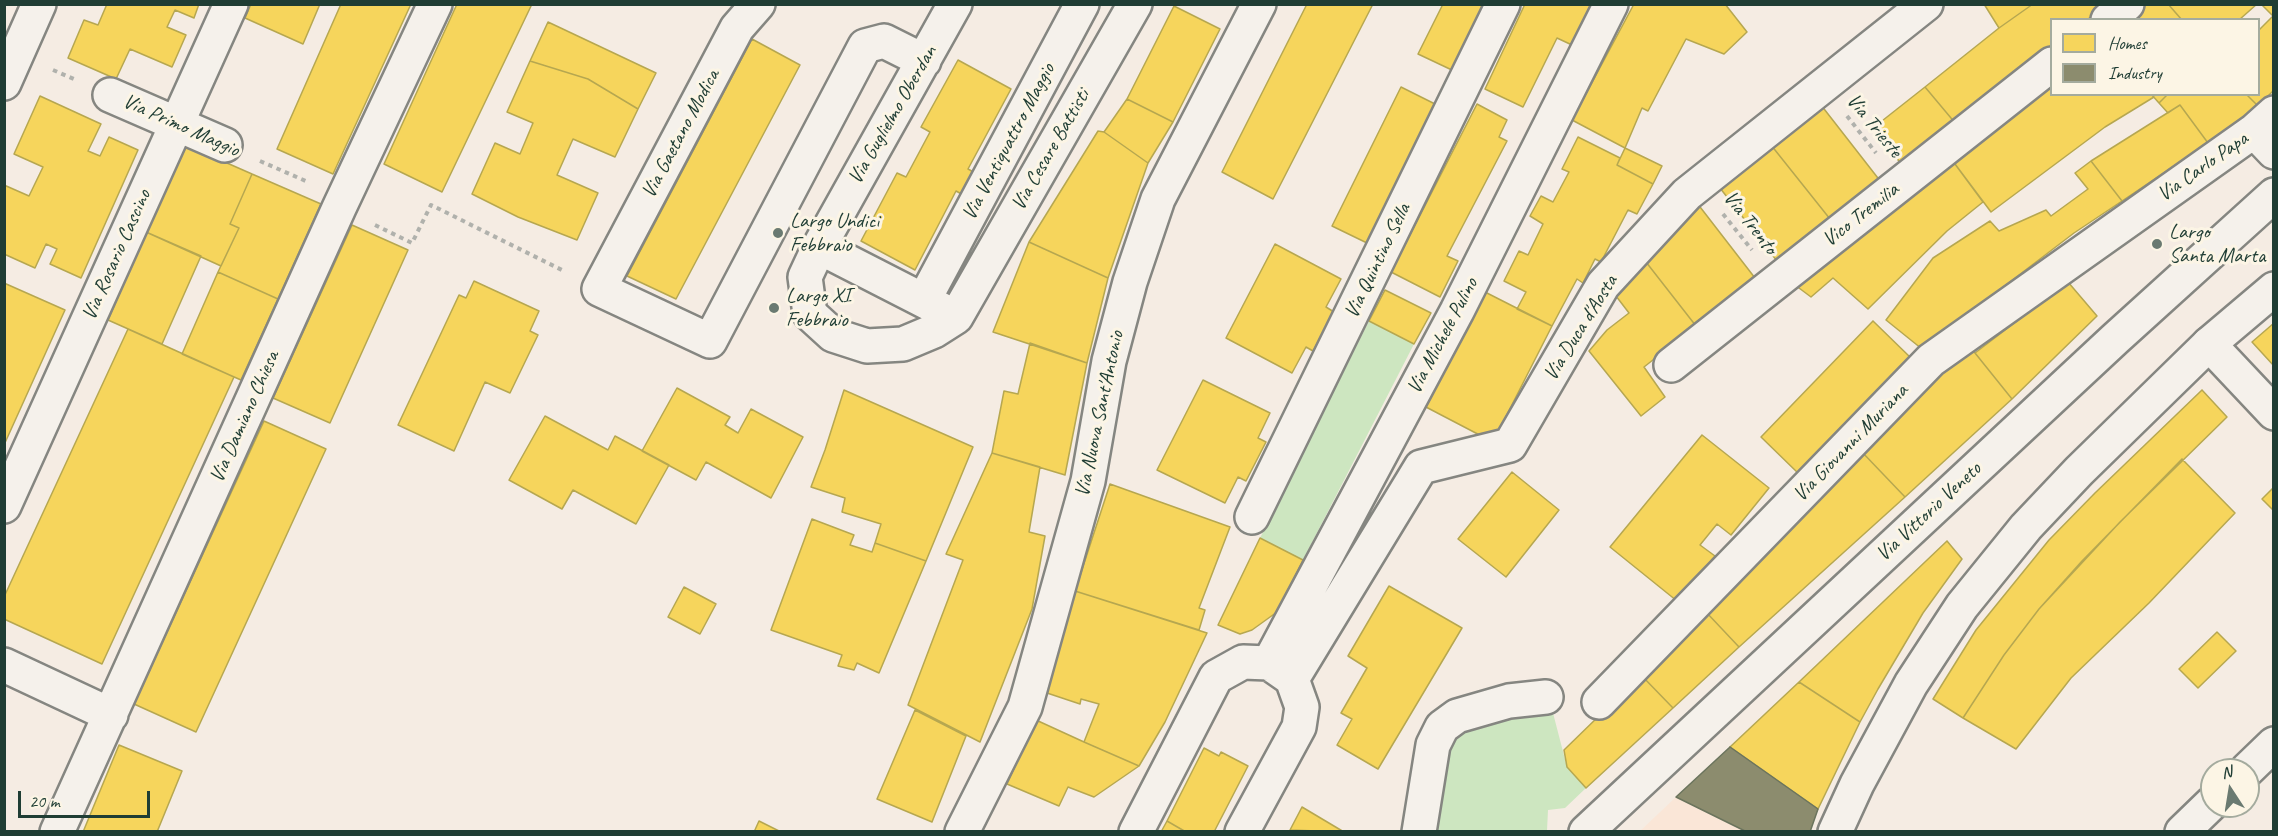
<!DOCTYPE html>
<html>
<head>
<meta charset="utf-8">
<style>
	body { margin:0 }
	#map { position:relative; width:2278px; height:836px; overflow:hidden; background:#f5ece3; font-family:Caveat,sans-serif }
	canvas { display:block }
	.frame { position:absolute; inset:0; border:6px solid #1f3d34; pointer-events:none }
	.legend { position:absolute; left:2050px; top:18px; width:210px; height:78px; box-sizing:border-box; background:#fcf5e5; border:2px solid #a4ab9e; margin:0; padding:8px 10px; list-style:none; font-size:18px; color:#1f3d34 }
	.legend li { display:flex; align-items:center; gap:12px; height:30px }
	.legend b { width:30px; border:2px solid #a4ab9e }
	.north { position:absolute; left:2200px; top:758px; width:60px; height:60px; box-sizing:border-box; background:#fcf5e5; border:2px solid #a4ab9e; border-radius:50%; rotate:348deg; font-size:16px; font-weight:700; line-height:24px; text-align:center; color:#1f3d34 }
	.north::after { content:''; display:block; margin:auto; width:21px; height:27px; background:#6a7a71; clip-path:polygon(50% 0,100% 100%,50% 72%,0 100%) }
	.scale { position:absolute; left:18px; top:791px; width:132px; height:27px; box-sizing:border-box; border:3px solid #1f3d34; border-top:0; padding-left:8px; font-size:18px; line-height:21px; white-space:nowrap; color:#1f3d34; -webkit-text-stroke:4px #fcf5e5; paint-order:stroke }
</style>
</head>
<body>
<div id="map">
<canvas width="2278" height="836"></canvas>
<div class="frame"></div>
<ul class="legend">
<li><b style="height:16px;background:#f6d55c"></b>Homes</li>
<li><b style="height:16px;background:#8c8c6e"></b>Industry</li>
</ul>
<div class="north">N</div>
<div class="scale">20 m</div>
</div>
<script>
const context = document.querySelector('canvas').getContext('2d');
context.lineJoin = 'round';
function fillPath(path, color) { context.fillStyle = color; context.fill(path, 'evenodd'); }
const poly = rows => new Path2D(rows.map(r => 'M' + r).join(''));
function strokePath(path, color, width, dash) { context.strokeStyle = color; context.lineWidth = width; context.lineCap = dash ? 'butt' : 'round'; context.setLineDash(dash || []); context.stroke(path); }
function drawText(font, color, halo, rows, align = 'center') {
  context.font = font + ' Caveat,sans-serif'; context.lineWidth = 6; context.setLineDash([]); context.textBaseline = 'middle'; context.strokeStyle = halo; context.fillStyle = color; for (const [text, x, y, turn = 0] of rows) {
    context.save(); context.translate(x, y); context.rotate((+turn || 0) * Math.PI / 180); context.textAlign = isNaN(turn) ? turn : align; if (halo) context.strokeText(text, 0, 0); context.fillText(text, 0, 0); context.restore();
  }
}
const built = poly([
	[1676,797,1747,831,1639,832]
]);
const green = poly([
	[1369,321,1414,344,1303,560,1260,538],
	[1546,707,1553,713,1567,767,1586,788,1565,808,1548,810,1547,831,1428,832,1440,756,1453,734]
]);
const homes = poly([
	[107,4,199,4,194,18,175,10,167,27,186,35,172,67,130,49,116,79,68,58,84,20,98,25,107,4],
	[251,4,320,4,303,44,245,18,251,4],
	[341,4,411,4,333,174,277,149,341,4],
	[457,4,532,4,442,192,384,164,457,4],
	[1307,4,1373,4,1273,199,1222,172,1307,4],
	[1443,4,1487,4,1454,71,1418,54,1443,4],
	[1525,4,1591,4,1572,45,1557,38,1523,107,1485,89,1525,4],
	[1634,4,1725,4,1747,32,1724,54,1686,39,1648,111,1642,108,1625,148,1572,120,1634,4],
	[1984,4,2033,4,1999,28,1984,4],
	[2033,4,2098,4,2101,8,2087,20,2052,20,2052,48,1956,124,1925,87,1999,28,2033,4],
	[2146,4,2168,4,2182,20,2128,20,2146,4],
	[2168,4,2257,4,2239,20,2182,20,2168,4],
	[2261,4,2274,4,2274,16,2273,16,2261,4],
	[1174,6,1220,29,1173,122,1127,99,1174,6],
	[2273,16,2274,90,2258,106,2246,94,2258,94,2258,31,2273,16],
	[548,22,656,73,638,109,588,79,530,61,548,22],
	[752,39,800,65,676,299,627,276,752,39],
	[958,60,1011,89,968,169,979,175,967,197,956,191,915,270,861,241,897,173,906,177,930,132,921,127,958,60],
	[530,61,588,79,638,109,615,157,573,139,557,175,598,193,577,240,518,217,472,194,495,143,520,154,533,123,507,112,530,61],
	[2052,81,2052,94,2151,94,2154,97,2105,127,1991,212,1952,160,2052,81],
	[1401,87,1437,105,1367,243,1332,226,1401,87],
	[1925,87,1956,124,1902,165,1873,128,1925,87],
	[2151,94,2168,94,2159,103,2151,94],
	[2168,94,2246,94,2258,106,2233,129,2208,143,2180,105,2168,113,2159,103,2168,94],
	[40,96,101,124,88,151,100,156,109,137,138,150,81,278,50,264,57,249,46,244,35,268,4,254,4,185,29,196,43,167,14,154,40,96],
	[1127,99,1173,122,1148,163,1104,132,1127,99],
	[1477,104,1507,120,1499,137,1507,141,1447,256,1458,261,1440,297,1391,272,1477,104],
	[1821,105,1881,182,1830,219,1771,145,1821,105],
	[2180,105,2208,143,2122,201,2091,161,2180,105],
	[1098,131,1104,132,1148,163,1108,278,1029,242,1098,131],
	[1578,137,1620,158,1617,165,1653,184,1637,214,1628,210,1601,262,1595,259,1583,283,1577,279,1552,326,1517,309,1526,292,1504,281,1519,251,1528,255,1543,224,1530,216,1541,196,1553,202,1569,172,1562,169,1578,137],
	[186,145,252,174,230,224,239,228,221,266,146,232,186,145],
	[1771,145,1830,219,1777,261,1720,188,1771,145],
	[1625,148,1662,166,1653,184,1617,165,1625,148],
	[1952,160,1983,202,1947,231,1868,309,1833,278,1811,297,1795,285,1952,160],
	[2091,161,2122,201,2074,233,1922,349,1886,320,1933,258,1990,221,1999,231,2046,210,2051,216,2088,189,2075,173,2091,161],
	[252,174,321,204,278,299,218,272,239,228,230,224,252,174],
	[1697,203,1755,278,1696,326,1646,262,1697,203],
	[352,225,408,250,330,423,273,398,352,225],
	[146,232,201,256,162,344,108,320,146,232],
	[1029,242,1108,278,1087,363,993,332,1029,242],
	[1275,244,1341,279,1326,307,1334,312,1313,351,1306,347,1292,373,1226,338,1275,244],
	[1646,262,1696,326,1644,367,1665,397,1641,416,1589,351,1607,330,1629,313,1616,296,1646,262],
	[218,272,278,299,241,380,182,354,218,272],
	[474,281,539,311,530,331,538,335,510,393,485,382,454,451,398,425,459,295,466,298,474,281],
	[2068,282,2097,316,2012,399,1975,353,2068,282],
	[4,283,65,310,4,445,4,283],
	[1385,290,1431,313,1414,344,1369,321,1385,290],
	[1483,291,1552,326,1493,442,1424,406,1483,291],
	[1873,321,1912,359,1800,475,1761,437,1873,321],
	[2274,323,2274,366,2252,342,2274,323],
	[128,329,234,377,102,664,4,619,4,597,128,329],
	[1030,343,1087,363,1065,475,992,453,1004,391,1018,394,1030,343],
	[1971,348,2012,399,1905,497,1861,451,1937,370,1971,348],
	[1203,380,1270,413,1258,438,1266,442,1246,481,1238,477,1225,503,1157,470,1203,380],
	[677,388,730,417,725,425,738,433,751,409,803,437,771,498,706,462,696,480,642,451,677,388],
	[844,390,973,447,926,561,875,543,881,524,842,512,845,498,811,487,825,450,844,390],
	[2202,390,2227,417,2120,522,2039,609,2004,655,1963,718,1933,699,1976,630,2049,540,2095,493,2202,390],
	[545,416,608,450,615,436,669,465,636,524,573,490,562,509,509,480,545,416],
	[264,421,326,449,196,732,134,704,264,421],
	[1702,435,1769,488,1731,535,1717,524,1700,545,1715,556,1677,601,1610,547,1702,435],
	[1861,451,1905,497,1739,647,1706,612,1861,451],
	[992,453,1040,467,1029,532,1045,536,1032,609,980,742,908,705,963,560,946,554,992,453],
	[2182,459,2235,513,2149,603,2071,678,2016,749,1963,718,2004,655,2039,609,2082,561,2182,459],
	[1512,472,1559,510,1506,577,1458,539,1512,472],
	[1110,484,1230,527,1199,608,1205,610,1199,630,1075,591,1110,484],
	[2274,487,2274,511,2262,499,2274,487],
	[812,519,854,535,850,545,872,552,875,543,926,561,879,673,857,663,854,670,838,666,842,655,771,630,812,519],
	[1260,538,1303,560,1277,612,1252,630,1240,634,1218,625,1260,538],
	[1947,541,1962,559,1923,613,1878,689,1860,722,1799,682,1947,541],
	[1389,586,1462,628,1378,769,1337,745,1352,719,1341,713,1367,668,1348,656,1389,586],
	[684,587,716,604,700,634,668,617,684,587],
	[1075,591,1207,633,1165,722,1139,766,1084,742,1099,704,1081,699,1080,704,1047,693,1075,591],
	[1706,612,1739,647,1673,708,1641,675,1706,612],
	[2217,632,2236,651,2198,688,2179,669,2217,632],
	[1641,675,1673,708,1586,788,1567,767,1564,750,1641,675],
	[1799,682,1860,722,1818,809,1730,747,1799,682],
	[915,710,966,736,932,822,877,799,915,710],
	[1036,720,1084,742,1139,766,1094,797,1068,787,1059,806,1007,784,1036,720],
	[119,745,182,771,157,832,83,832,119,745],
	[1204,748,1219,756,1221,752,1248,766,1214,832,1186,832,1167,821,1204,748],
	[1302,807,1344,832,1290,830,1302,807],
	[759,821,781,832,754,832,759,821],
	[1167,821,1186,832,1161,832,1167,821]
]);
const industry = poly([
	[1730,747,1818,809,1810,832,1747,832,1676,797,1730,747]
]);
const path = poly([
	[53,70,74,79],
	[1847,116,1876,153],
	[260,161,308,182],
	[1723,214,1752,250],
	[375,225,412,243,431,205,564,271]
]);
const street = poly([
	[758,4,737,28,599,289,710,341,865,46,884,41,924,61],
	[955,4,819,247,805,277,810,314,833,335,867,346,903,344,934,331,956,317,1135,4],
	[2108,20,2127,4],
	[4,83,39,4],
	[110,95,225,145],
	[2254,131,2274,152],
	[819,247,942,310],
	[924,300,1082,4],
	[2209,344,2274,413],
	[1671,365,2052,64],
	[4,506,231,4],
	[1252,517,1503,4],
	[1269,663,1457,311,1611,4],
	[4,665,111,715],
	[1292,679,1421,467,1510,445,1603,285,1687,194,1926,4],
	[1599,702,1931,360,2254,131,2274,113],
	[57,832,339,208,435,4],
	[962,832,1025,707,1088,481,1109,361,1130,282,1158,199,1259,4],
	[1136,832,1216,677,1243,662,1269,663,1292,679,1302,707,1299,727,1242,832],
	[1419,832,1433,745,1442,727,1457,716,1509,701,1546,697],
	[1586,832,2115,339,2274,195]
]);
const secondary = poly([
	[2247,770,2274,744],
	[1835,832,1857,784,1911,684,1962,606,2026,527,2079,471,2209,344,2274,289],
	[2182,832,2212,803]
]);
const markers = [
	[778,233,6,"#6a7a71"],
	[2157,244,6,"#6a7a71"],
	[774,308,6,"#6a7a71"]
];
const streetNames = [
	["Via Guglielmo Oberdan",893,115,-60],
	["Via Primo Maggio",181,126,24],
	["Via Trieste",1874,126,51],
	["Via Gaetano Modica",681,134,-62],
	["Via Ventiquattro Maggio",1009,142,-62],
	["Via Cesare Battisti",1051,150,-60],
	["Via Carlo Papa",2203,167,-35],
	["Vico Tremilia",1861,215,-38],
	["Via Trento",1750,223,52],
	["Via Rosario Cascino",117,255,-66],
	["Via Quintino Sella",1378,261,-64],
	["Via Duca d'Aosta",1581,328,-58],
	["Via Michele Pulino",1443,336,-62],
	["Via Nuova Sant'Antonio",1100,414,-78],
	["Via Damiano Chiesa",245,417,-66],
	["Via Giovanni Muriana",1851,443,-46],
	["Via Vittorio Veneto",1929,512,-43]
];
const poiNames = [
	["Largo Undici",790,221],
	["Febbraio",790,245],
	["Largo",2169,232],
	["Santa Marta",2169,256],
	["Largo XI",786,296],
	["Febbraio",786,320]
];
fillPath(built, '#fae6d7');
fillPath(green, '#cde6c0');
fillPath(homes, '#f6d55c');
strokePath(homes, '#b6a750', 1.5);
fillPath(industry, '#8c8c6e');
strokePath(industry, '#6b745d', 1.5);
strokePath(street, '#858681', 38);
strokePath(secondary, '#858681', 38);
strokePath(path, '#b0b1ac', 4, [4.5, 4.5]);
strokePath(street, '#f5f1eb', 33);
strokePath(secondary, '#f5f1eb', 33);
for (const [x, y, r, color] of markers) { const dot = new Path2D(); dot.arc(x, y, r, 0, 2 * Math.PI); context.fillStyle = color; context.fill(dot); strokePath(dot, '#fcf5e5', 2); }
drawText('21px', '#1f3d34', '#fcf5e5', streetNames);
drawText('21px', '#1f3d34', '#fcf5e5', poiNames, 'left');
</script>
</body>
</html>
